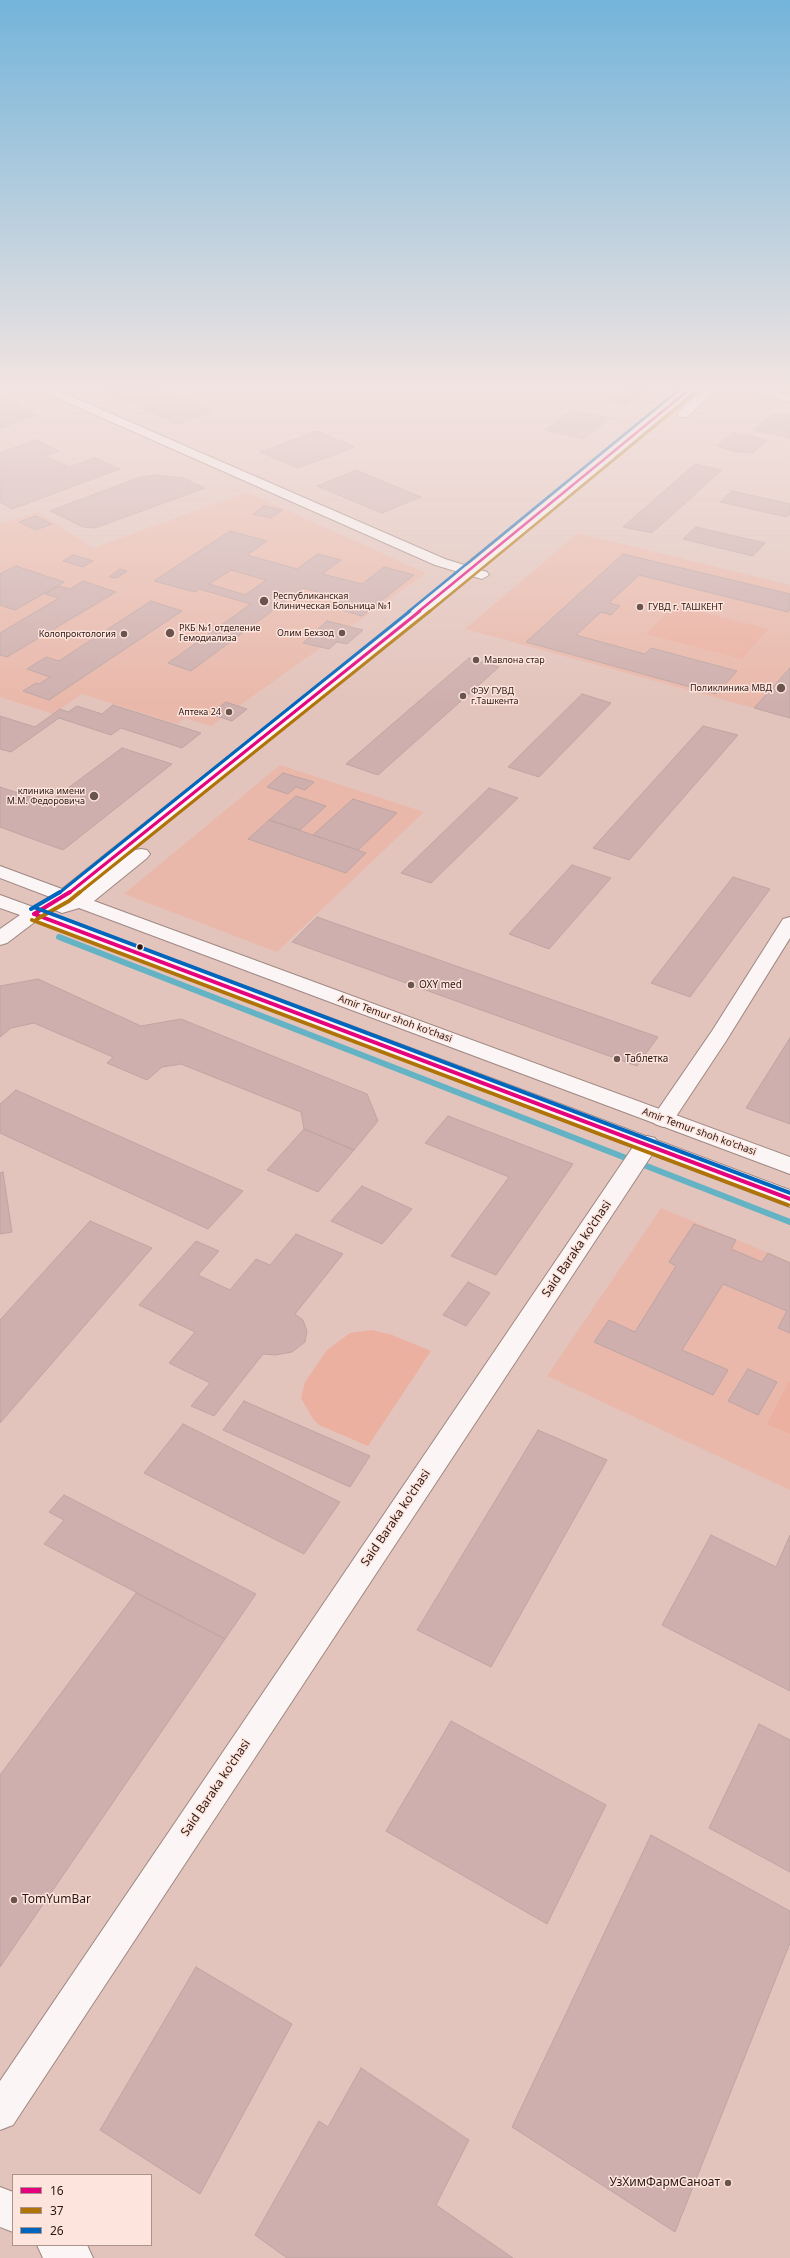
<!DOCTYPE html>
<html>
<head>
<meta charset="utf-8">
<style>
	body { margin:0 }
	#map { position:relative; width:790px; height:2258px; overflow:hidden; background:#e3c4bc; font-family:"Noto Sans",sans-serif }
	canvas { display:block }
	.legend { position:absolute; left:12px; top:2174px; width:140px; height:72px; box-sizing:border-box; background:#fde5de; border:1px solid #a9938c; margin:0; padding:5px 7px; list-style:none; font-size:12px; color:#2b1711 }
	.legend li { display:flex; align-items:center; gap:8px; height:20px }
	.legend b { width:20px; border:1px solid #a9938c }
</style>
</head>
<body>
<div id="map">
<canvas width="790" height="2258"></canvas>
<ul class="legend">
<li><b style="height:5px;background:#e5007d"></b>16</li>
<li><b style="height:5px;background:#b07406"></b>37</li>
<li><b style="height:5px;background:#0065bd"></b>26</li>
</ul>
</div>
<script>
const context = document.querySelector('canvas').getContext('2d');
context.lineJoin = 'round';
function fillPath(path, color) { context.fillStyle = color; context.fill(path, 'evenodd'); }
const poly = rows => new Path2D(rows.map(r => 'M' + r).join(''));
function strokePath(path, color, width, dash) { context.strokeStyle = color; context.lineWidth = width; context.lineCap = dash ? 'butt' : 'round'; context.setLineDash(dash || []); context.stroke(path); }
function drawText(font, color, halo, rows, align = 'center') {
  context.font = font + ' "Noto Sans",sans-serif'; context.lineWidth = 3; context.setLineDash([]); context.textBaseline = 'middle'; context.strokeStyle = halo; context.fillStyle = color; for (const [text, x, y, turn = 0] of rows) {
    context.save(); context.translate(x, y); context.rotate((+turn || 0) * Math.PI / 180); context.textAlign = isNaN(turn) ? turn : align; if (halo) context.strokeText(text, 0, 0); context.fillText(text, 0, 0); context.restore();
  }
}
const built = poly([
	[247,492,426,573,211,726,185,718,177,724,82,694,53,714,0,697,0,523,39,512,93,548],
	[578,533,790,585,790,668,754,708,465,629],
	[280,765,424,812,277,952,124,894],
	[661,1208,790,1262,790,1490,547,1376]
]);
const green = poly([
	[675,605,768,629,742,659,646,634],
	[372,1330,392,1335,431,1351,368,1446,319,1425,313,1419,301,1398,305,1382,327,1350,350,1333],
	[789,1381,790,1382,790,1434,767,1424]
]);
const stream = poly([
	[59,937,790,1222]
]);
const building = poly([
	[96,388,159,388,214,411,178,424,96,388],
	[623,388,649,388,626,406,605,401,623,388],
	[0,398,38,415,0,428,0,398],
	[572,410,610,418,584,439,545,430,572,410],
	[779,414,790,414,790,438,753,430,772,415,779,414],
	[317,431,355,447,298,468,260,452,317,431],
	[733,433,744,436,746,434,767,441,752,453,742,451,740,453,717,446,733,433],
	[36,440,59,451,45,456,69,467,95,458,120,469,12,509,0,502,0,453,36,440],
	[695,464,722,470,652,533,623,527,695,464],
	[356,470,421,497,382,513,317,486,356,470],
	[156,475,183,478,205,488,95,528,83,527,50,511,140,477,156,475],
	[732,491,790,504,790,514,787,517,720,502,732,491],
	[264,506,282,510,271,518,253,514,264,506],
	[36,516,52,524,35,530,19,522,36,516],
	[696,527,765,543,753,556,683,539,696,527],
	[230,531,267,541,247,555,297,569,318,554,341,560,322,574,362,584,384,567,414,575,362,616,332,607,343,599,303,588,191,671,168,663,251,604,199,589,195,592,154,581,230,531],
	[231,570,266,580,245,595,209,584,231,570],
	[623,554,790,594,790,609,788,612,639,575,609,603,620,606,611,615,601,612,576,635,645,654,651,648,737,671,716,694,526,642,623,554],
	[73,555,93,561,83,567,63,561,73,555],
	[16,566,64,582,15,610,0,605,0,574,16,566],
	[120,569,127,571,117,578,109,577,120,569],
	[83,581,116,592,7,657,0,655,0,633,59,598,45,594,59,586,70,589,83,581],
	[151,601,182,611,49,700,23,691,36,683,39,684,50,677,27,669,46,657,59,661,151,601],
	[327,621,363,630,347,644,337,642,329,649,303,643,327,621],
	[469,658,499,667,378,775,346,764,469,658],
	[790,668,790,718,754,708,790,668],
	[582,694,611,703,539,777,508,767,582,694],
	[226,702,247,709,232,721,210,714,226,702],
	[113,705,201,733,182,748,121,728,111,735,59,718,11,752,0,749,0,716,35,727,60,709,68,712,77,706,102,714,113,705],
	[703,726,738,735,629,860,593,848,703,726],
	[122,748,172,764,63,850,0,827,0,787,48,803,122,748],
	[283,773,314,782,305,790,296,787,288,794,267,787,283,773],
	[489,788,518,798,431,883,401,873,489,788],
	[296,796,326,806,300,830,269,820,296,796],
	[353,799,397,813,358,850,313,835,353,799],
	[269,820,313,835,366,853,346,873,248,839,269,820],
	[572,865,611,878,549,949,509,934,572,865],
	[733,877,770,889,690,997,651,983,733,877],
	[317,917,658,1037,637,1066,292,942,317,917],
	[38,979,141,1026,181,1019,367,1094,378,1121,354,1150,304,1129,301,1112,181,1064,162,1067,147,1080,107,1063,113,1057,34,1023,11,1028,0,1037,0,986,38,979],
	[790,1038,790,1124,746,1108,790,1038],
	[16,1090,110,1132,243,1191,208,1229,0,1133,0,1104,16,1090],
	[448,1116,573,1164,496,1275,451,1256,509,1177,425,1143,448,1116],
	[304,1129,354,1150,318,1192,267,1170,304,1129],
	[3,1172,12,1232,0,1234,0,1173,3,1172],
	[362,1186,412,1209,382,1244,331,1221,362,1186],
	[90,1221,152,1248,0,1423,0,1320,90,1221],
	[694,1224,736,1240,731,1249,762,1262,768,1253,790,1263,790,1333,778,1328,787,1311,723,1284,682,1350,728,1370,713,1395,594,1342,609,1320,635,1332,676,1266,669,1262,694,1224],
	[296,1234,343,1254,295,1314,303,1320,307,1331,305,1342,292,1352,275,1355,263,1354,214,1416,191,1406,210,1383,169,1363,195,1332,139,1305,196,1241,219,1251,198,1275,230,1290,256,1259,270,1265,296,1234],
	[468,1282,490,1293,466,1326,443,1315,468,1282],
	[748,1369,777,1382,758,1415,728,1401,748,1369],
	[244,1401,370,1456,350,1487,223,1430,244,1401],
	[183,1424,340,1502,304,1554,144,1473,183,1424],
	[538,1430,607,1460,491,1667,417,1630,538,1430],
	[64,1495,256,1594,225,1639,44,1544,64,1520,49,1512,64,1495],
	[711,1535,776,1567,790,1535,790,1691,662,1625,711,1535],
	[136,1593,225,1639,0,1967,0,1775,136,1593],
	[451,1721,606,1805,547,1924,386,1831,451,1721],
	[759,1724,790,1740,790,1872,709,1828,759,1724],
	[651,1835,790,1911,790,1943,675,2232,512,2127,651,1835],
	[196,1967,292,2024,200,2194,100,2130,196,1967],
	[361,2068,469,2140,436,2205,513,2258,287,2258,255,2235,319,2121,328,2127,361,2068]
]);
const minor = poly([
	[35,388,52,388,445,559,487,572,489,575,482,579,435,565,35,388],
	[790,917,790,938,726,1041,671,1124,663,1127,655,1124,652,1119,655,1114,712,1031,783,919,790,917],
	[647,1136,655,1138,658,1144,655,1150,13,2125,0,2130,0,2081,639,1138,647,1136],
	[0,2187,13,2192,13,2232,0,2227,0,2187],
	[37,2245,87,2245,93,2258,43,2258,37,2245]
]);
const secondary = poly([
	[683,388,697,388,489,562,78,895,135,850,141,849,147,850,150,854,147,858,94,901,790,1157,790,1174,79,908,62,913,55,910,50,913,790,1190,790,1207,36,921,7,943,0,945,0,929,20,915,0,908,0,895,33,907,50,897,0,878,0,866,62,889,479,556,683,388],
	[705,388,718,388,687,417,679,417,677,414,679,411,705,388]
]);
const primary = poly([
	[743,388,765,388,790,394,790,402,745,390,743,388]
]);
const bus1Far2 = poly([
	[418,612,691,388]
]);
const bus1Far1 = poly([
	[69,893,420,611]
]);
const bus1 = poly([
	[34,914,70,892],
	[34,914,790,1199]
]);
const bus2Far2 = poly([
	[429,612,695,393]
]);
const bus2Far1 = poly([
	[79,893,430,611]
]);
const bus2 = poly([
	[37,919,69,901,80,892],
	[32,920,788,1205]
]);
const bus3Far2 = poly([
	[408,612,681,388]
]);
const bus3Far1 = poly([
	[59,893,410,611]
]);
const bus3 = poly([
	[36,908,790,1193],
	[31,909,60,892]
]);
const markers = [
	[264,601,5,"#6b544d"],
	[640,607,4,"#6b544d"],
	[170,633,5,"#6b544d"],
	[342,633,4,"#6b544d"],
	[124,634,4,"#6b544d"],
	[476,660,4,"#6b544d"],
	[781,688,5,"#6b544d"],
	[463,696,4,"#6b544d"],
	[229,712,4,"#6b544d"],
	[94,796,5,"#6b544d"],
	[140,947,3.5,"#2b1711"],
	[411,985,4,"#6b544d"],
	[617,1059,4,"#6b544d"],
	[14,1900,4,"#6b544d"],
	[728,2183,4,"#6b544d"]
];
const farPoinames = [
	["Республиканская",273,596],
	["Клиническая Больница №1",273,606],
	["ГУВД г. ТАШКЕНТ",648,607],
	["РКБ №1 отделение",179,628],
	["Гемодиализа",179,638],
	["Олим Бехзод",334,633,"right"],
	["Колопроктология",116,634,"right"],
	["Мавлона стар",484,660],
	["Поликлиника МВД",772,688,"right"],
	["ФЭУ ГУВД",471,691],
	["г.Ташкента",471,701],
	["Аптека 24",221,712,"right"],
	["клиника имени",85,791,"right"],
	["М.М. Федоровича",85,801,"right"]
];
const poiNames = [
	["OXY med",419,985],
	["Таблетка",625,1059]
];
const streetNames = [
	["Amir Temur shoh ko'chasi",395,1019,20],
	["Amir Temur shoh ko'chasi",699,1132,20]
];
const nearStreetnames = [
	["Said Baraka ko'chasi",577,1249,-56],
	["Said Baraka ko'chasi",396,1518,-56],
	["Said Baraka ko'chasi",216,1788,-56]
];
const nearPoinames = [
	["TomYumBar",22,1900],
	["УзХимФармСаноат",720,2183,"right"]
];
fillPath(built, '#e9b8aa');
fillPath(green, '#ebb0a0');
strokePath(stream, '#63b3c4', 6);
fillPath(building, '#ceafad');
strokePath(building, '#bda5a2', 1);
strokePath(minor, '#9e8781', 2);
strokePath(secondary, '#9e8781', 2);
strokePath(primary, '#9e8781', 2);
fillPath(minor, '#fbf6f5');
fillPath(secondary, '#fbf6f5');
fillPath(primary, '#fbf6f5');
strokePath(bus1Far2, '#e5007d', 2.5);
strokePath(bus1Far1, '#e5007d', 3);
strokePath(bus1, '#e5007d', 4);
strokePath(bus2Far2, '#b07406', 2.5);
strokePath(bus2Far1, '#b07406', 3);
strokePath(bus2, '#b07406', 4);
strokePath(bus3Far2, '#0065bd', 2.5);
strokePath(bus3Far1, '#0065bd', 3);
strokePath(bus3, '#0065bd', 4);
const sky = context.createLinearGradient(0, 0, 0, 704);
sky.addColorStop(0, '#73b4da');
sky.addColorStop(0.55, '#f2e4e1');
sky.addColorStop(1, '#f2e4e100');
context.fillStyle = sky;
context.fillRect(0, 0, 790, 704);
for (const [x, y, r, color] of markers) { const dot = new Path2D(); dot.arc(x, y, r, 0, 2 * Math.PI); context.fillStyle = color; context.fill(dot); strokePath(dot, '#fde5de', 1.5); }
drawText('9px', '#2b1711', '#fde5de', farPoinames, 'left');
drawText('10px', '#2b1711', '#fde5de', poiNames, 'left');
drawText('10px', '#2b1711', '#fde5de', streetNames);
drawText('12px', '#2b1711', '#fde5de', nearStreetnames);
drawText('12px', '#2b1711', '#fde5de', nearPoinames, 'left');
</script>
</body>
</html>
